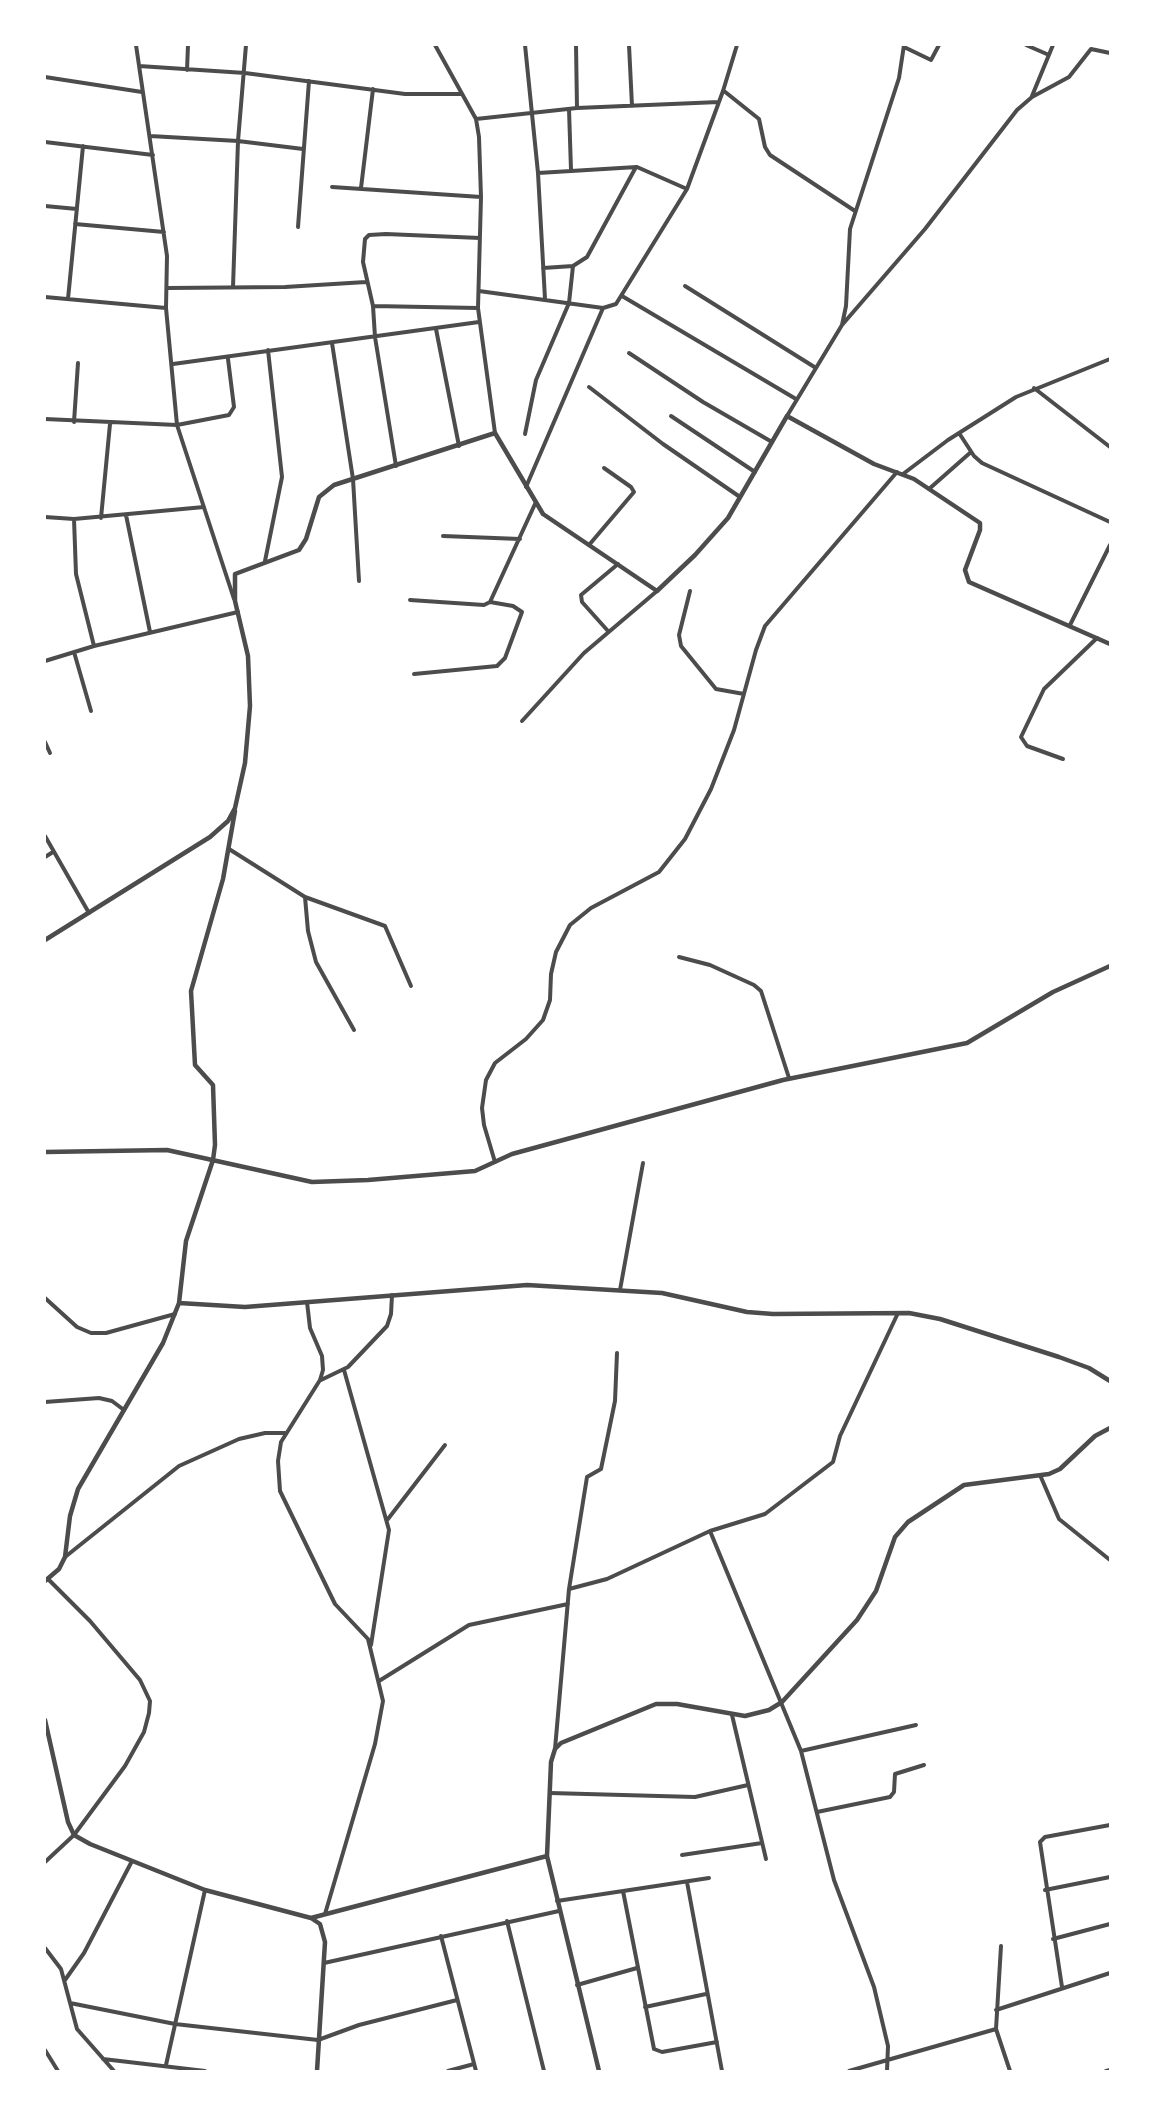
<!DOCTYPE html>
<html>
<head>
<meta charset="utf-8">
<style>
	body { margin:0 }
	#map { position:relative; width:1155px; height:2116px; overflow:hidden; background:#fff; font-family:"Golos Text",sans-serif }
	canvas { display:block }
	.frame { position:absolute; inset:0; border:46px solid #fff; pointer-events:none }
</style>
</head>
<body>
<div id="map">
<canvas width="1155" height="2116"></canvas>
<div class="frame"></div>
</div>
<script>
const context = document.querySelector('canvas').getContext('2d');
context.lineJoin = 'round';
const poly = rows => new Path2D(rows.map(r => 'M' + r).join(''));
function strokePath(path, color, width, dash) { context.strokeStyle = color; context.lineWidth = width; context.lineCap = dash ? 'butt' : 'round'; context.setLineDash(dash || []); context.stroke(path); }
const minor = poly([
	[136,45,167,256,166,308,177,425,234,599],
	[435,45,476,119,479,137,481,197,478,308,495,433],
	[525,45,538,173,545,299],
	[576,45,577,108],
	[629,45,632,106],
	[1026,45,1049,55],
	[904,47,931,60,939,45],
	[139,66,245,73,405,94,462,94],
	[187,70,188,45],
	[45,77,142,92],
	[724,91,759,119,765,147,770,155,855,211],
	[1032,96,1053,45],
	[569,109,571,170],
	[476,119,577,108,719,102],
	[150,136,238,141,303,149],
	[45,142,153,155],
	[538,173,637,167,687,189],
	[332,187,481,197],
	[361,188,373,89],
	[45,206,77,209],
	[75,224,164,232],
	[298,227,309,81],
	[543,268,573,266,587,257,636,167],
	[685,286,816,368],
	[233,287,238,141,246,45],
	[168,288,285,287,366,282],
	[479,291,603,308,616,304,687,189,723,91,737,45],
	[622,296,796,399],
	[45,297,166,308],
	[68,299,83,146],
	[373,306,478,308],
	[842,325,925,229,1017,110,1032,97,1069,77,1091,49,1110,53],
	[436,329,459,446],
	[332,343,353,479,359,581],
	[629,353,703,402,772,442],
	[173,364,479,322],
	[589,387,663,444,740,497],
	[1034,388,1110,447],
	[671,416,755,472],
	[787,416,842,325,846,306,850,229,899,78,904,45],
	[45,419,177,425,229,415,234,407,228,359],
	[74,422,78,363],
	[959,433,974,456,982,463,1110,522],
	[525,434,536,380,569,303,573,266],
	[396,466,375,337,373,306,363,262,365,239,369,235,386,234,480,238],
	[903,474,948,440,1016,397,1110,359],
	[526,487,603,308],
	[929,489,971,452],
	[126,515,150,632],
	[45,517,74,519,204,507],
	[101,518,110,424],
	[74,519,76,574,94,646],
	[443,536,520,539],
	[589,545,634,492,631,487,604,468],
	[265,561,282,477,268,350],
	[690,591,679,635,681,646,716,689,744,694],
	[410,600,484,605,490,602,513,606,522,612,505,658,497,666,414,674],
	[490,602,535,504],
	[1070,625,1110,545],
	[608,631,582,602,581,595,618,564],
	[74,652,91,711],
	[45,661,94,646,238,612],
	[522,721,584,653,657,591],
	[45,742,50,753],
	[1063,759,1027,746,1021,737,1044,689,1097,638],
	[45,836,89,913],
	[229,849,305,897,385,926,411,986],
	[45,857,53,852],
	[305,897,308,931,316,962,354,1030],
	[679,957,710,965,754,985,761,991,789,1078],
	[495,1162,484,1125,482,1108,486,1080,495,1063,526,1039,543,1020,550,1000,551,974,556,952,570,925,591,908,659,872,685,839,711,789,734,730,756,650,765,626,897,472],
	[620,1290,643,1163],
	[45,1298,77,1327,91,1333,106,1333,175,1314],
	[307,1302,310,1328,322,1356,323,1370,320,1380,281,1442,278,1461,280,1491,335,1604,368,1639,383,1701,375,1744,325,1914],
	[344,1370,389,1530,371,1645],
	[321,1380,348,1367,387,1326,391,1314,392,1295],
	[45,1402,99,1398,112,1401,124,1410],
	[1040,1475,1059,1519,1110,1560],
	[388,1519,445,1445],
	[710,1531,801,1751,834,1880,874,1987,888,2046,887,2071],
	[65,1557,179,1466,239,1439,265,1433,285,1433],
	[569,1589,607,1579,710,1531,765,1514,833,1462,840,1436,898,1313],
	[379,1681,469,1625,568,1604],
	[732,1715,766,1859],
	[555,1749,569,1589,587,1477,601,1469,615,1401,617,1353],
	[801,1751,916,1725],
	[550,1793,695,1797,748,1785],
	[817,1812,890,1797,894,1792,895,1774,924,1765],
	[682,1855,762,1843],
	[45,1862,74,1835,125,1766,144,1732,149,1713,150,1701,140,1680,90,1621,49,1580],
	[687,1882,722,2071],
	[1045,1890,1110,1877],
	[623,1891,654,2049,662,2052,717,2042],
	[557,1901,709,1878],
	[507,1921,544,2071],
	[441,1936,476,2071],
	[1053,1939,1110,1924],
	[1001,1946,996,2029,1010,2071],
	[45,1948,61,1969,77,2029,114,2071],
	[324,1963,559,1911],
	[65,1980,84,1953,132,1861],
	[577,1985,637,1968],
	[1062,1987,1040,1842,1045,1837,1110,1825],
	[70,2003,175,2024,318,2040,359,2025,457,2000],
	[645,2007,706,1994],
	[996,2010,1110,1973],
	[45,2050,58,2071],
	[103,2059,205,2071],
	[166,2065,205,1890],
	[448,2071,474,2064],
	[849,2071,996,2029],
	[1106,2071,1110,2070]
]);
const tertiary = poly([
	[45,940,210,837,228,821,235,808,245,763,250,706,248,656,235,601,235,574,299,550,306,539,319,497,334,485,495,433,543,514,657,591,695,555,728,518,787,416,874,464,914,479,980,523,980,530,965,570,969,582,1110,644],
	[45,1152,167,1150,312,1182,368,1180,475,1171,512,1154,783,1080,967,1043,1053,992,1110,966],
	[179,1303,245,1307,527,1285,662,1293,747,1312,773,1314,909,1313,940,1319,1059,1357,1089,1368,1110,1381],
	[45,1581,59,1569,65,1557,70,1516,78,1489,163,1343,179,1303,186,1241,213,1160,215,1145,213,1085,195,1065,191,991,223,879,235,811],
	[45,1720,68,1822,74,1835,90,1844,205,1890,311,1918,320,1924,325,1942,317,2071],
	[547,1856,551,1762,555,1749,561,1743,656,1704,677,1704,745,1716,769,1710,782,1702,857,1620,876,1591,895,1537,908,1522,964,1485,1049,1474,1060,1469,1095,1436,1110,1428],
	[311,1918,547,1856,599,2071]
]);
strokePath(minor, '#4c4c4c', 4);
strokePath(tertiary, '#4c4c4c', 4.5);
</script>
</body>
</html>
